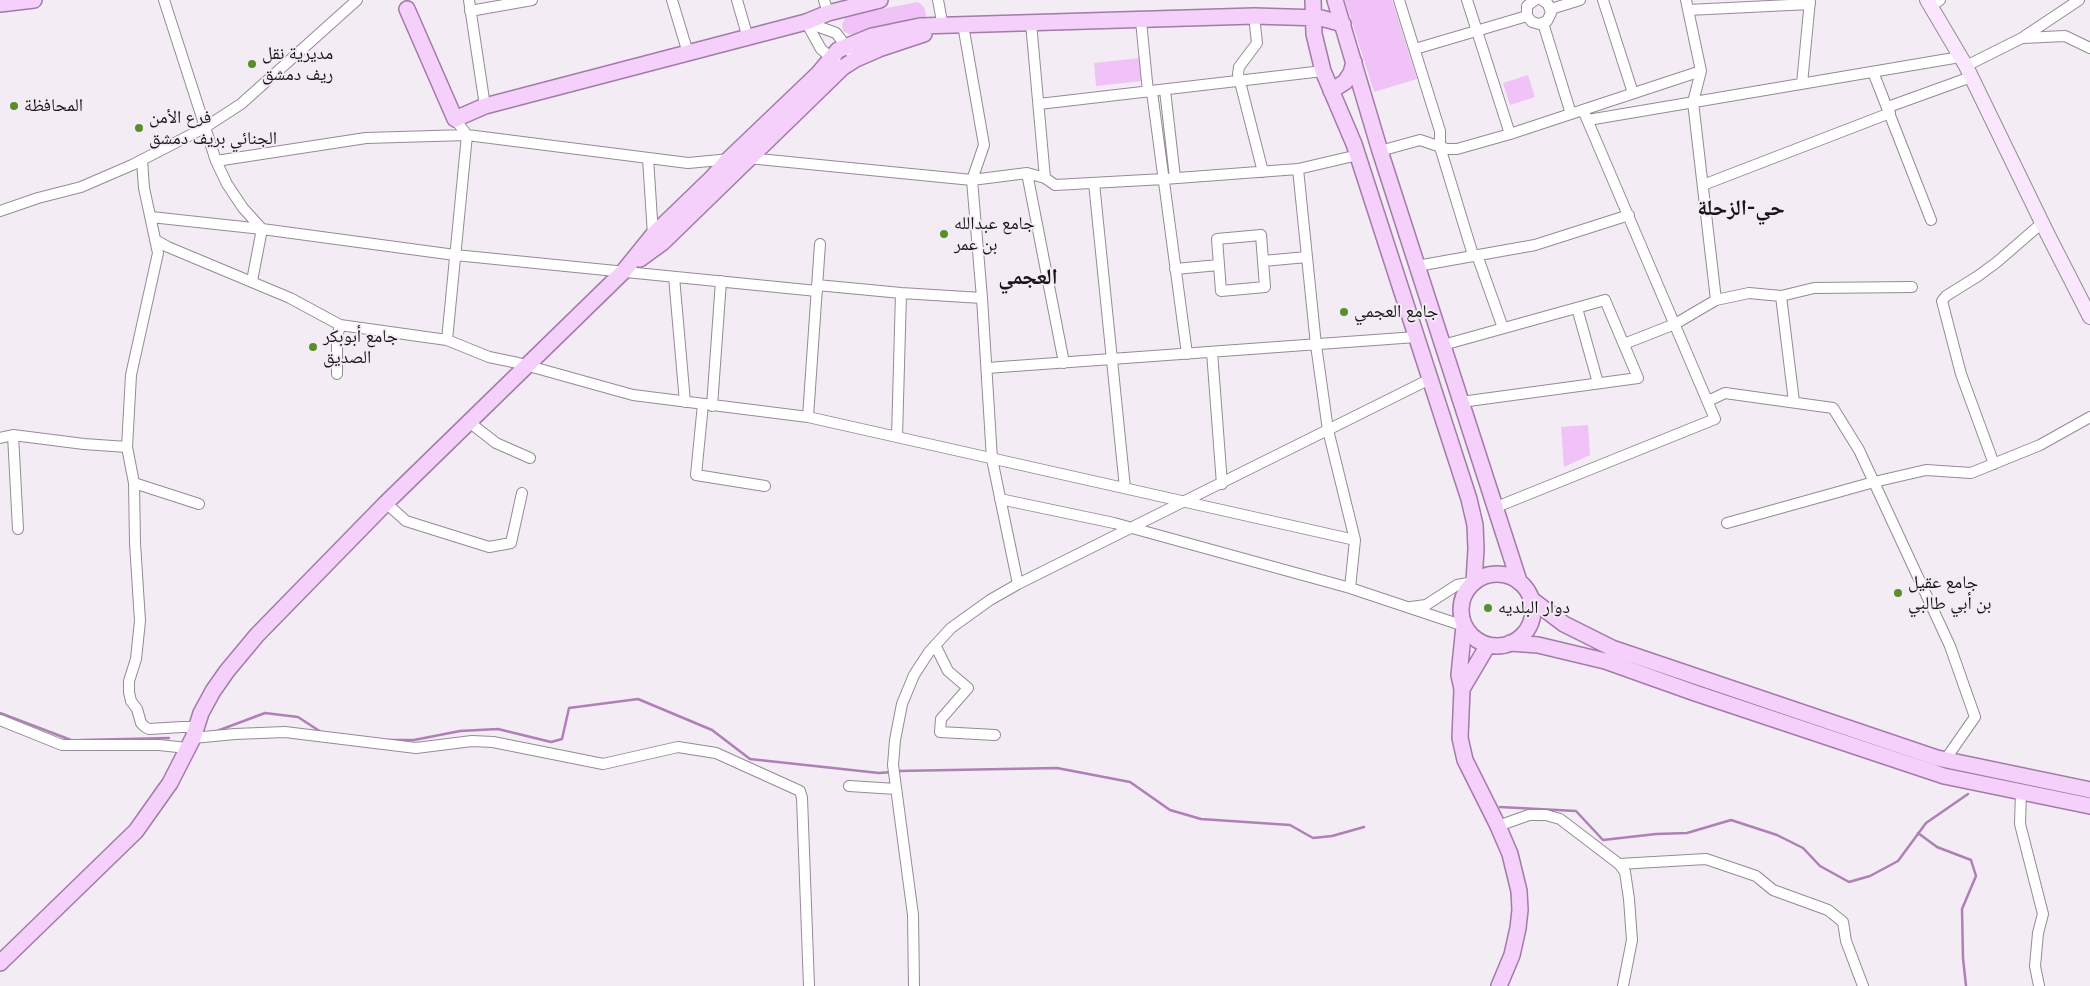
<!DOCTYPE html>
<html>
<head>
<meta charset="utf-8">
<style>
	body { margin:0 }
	canvas { display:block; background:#f3ecf4 }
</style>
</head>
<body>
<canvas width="2090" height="986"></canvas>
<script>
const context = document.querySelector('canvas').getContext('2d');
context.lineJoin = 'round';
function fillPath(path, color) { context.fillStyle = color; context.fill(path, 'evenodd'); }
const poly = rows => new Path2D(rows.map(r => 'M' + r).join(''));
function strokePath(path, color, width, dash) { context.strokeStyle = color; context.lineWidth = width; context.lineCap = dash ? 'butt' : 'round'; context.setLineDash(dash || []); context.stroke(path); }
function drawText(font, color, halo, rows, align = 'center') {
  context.font = font + ' Karla,"Noto Naskh Arabic",sans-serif'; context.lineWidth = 4; context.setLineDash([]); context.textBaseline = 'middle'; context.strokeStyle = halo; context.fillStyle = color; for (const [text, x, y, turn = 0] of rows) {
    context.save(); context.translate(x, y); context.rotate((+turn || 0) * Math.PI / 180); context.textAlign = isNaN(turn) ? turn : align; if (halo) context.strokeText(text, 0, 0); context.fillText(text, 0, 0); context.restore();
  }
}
const green = poly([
	[1345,0,1392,0,1417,79,1374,92],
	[918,2,924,7,926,15,922,21,859,34,849,34,843,31,842,24,846,17,855,14],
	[1140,58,1142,81,1096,86,1094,63],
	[1528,75,1535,97,1510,105,1503,83],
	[1588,425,1590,455,1564,467,1561,427]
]);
const stream = poly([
	[0,713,71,740],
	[217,731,265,713,298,717,321,732],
	[81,740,169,738],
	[388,740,414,740,460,731,498,729,551,742,562,739,569,708,638,699,712,730,750,759,879,773,892,772],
	[898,771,1057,768,1130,782,1170,810,1201,819,1290,825,1313,838,1332,836,1364,827],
	[1500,807,1576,811,1603,840,1656,834,1687,833,1731,820,1777,835,1803,848,1820,866,1849,882,1870,876,1898,861,1926,823,1968,794],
	[1918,833,1937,847,1971,860,1976,876,1962,909,1963,958,1966,986]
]);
const street = poly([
	[164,0,216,161,227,184,243,208,262,229,252,281],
	[469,0,485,106],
	[672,0,688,53],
	[737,0,748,38],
	[824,0,828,13],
	[938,0,943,27],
	[1399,0,1440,131,1440,147,1473,255],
	[1467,0,1510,134],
	[1535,0,1527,6,1527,16,1532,22,1539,24,1547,21,1551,13,1548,4,1542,0],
	[1603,0,1633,93],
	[1686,0,1701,71,1693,102,1716,300],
	[1931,6,1940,0],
	[1551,9,1580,0],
	[1688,10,1810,4],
	[470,11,532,0],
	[1254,16,1257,43,1239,67,1238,74,1263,172],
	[1141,21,1148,92],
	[1031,23,1045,178],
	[1543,23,1571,114],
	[963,25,984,145,972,180,982,298,992,459,1018,584],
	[2023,38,2065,36,2090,48],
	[1415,49,1527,16],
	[836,62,821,49,806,22,836,33,856,59],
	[1966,66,2022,38,2079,0],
	[1873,72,1931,220],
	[1802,84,1810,0],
	[1165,90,1175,178],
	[1152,92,1187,354],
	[1039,104,1323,71],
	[1888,107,1971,77],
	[455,119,467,135,688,163,731,159],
	[1588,120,1960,57],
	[1380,151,1420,140,1447,149,1457,149,1510,134,1701,71],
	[648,158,653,235],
	[748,158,972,180,1027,173,1045,178,1055,185,1164,179,1298,169,1358,155],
	[142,160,144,188,158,253,131,375,127,447,134,483,135,543,140,621,136,659,129,681,129,692,131,701,137,709,141,723,145,727,149,729,182,727,195,727],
	[216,161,366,138,467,135,447,340],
	[1298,169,1316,345,1328,430,1355,540,1350,588],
	[1027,173,1064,363],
	[1094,183,1125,488],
	[1703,185,1890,113],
	[0,211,38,198,81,187,132,165,204,128,241,104,357,0],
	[151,217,262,229,455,255,817,291],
	[1261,235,1265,287,1221,291,1217,239,1261,235],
	[155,240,168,247,290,298,340,325,447,340,489,357,518,363,633,395,808,417,1355,540],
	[1477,255,1503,328],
	[1263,261,1307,257],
	[1417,266,1535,245,1629,215],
	[1175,269,1219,265],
	[674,277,685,402],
	[817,285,901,293,982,298],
	[1781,296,1794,402],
	[1577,308,1598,383],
	[1624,344,1675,324,1716,300,1749,293,1781,296,1814,288,1912,287],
	[1443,345,1605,300,1638,378,1461,402],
	[1212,352,1222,484],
	[987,368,1416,337],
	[337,374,337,338,340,325],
	[1708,401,1725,393,1833,408,1859,450,1950,646,1975,717,1945,760],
	[703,404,696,475,765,486],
	[712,406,721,281],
	[808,417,820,244],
	[469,422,496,443,530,458],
	[13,435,18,529],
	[897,437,901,293],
	[0,438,13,435,84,444,127,447],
	[1994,464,1961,374,1942,301,1946,296,1978,276,1997,262,2042,223],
	[134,483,199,504],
	[1000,499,1114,523,1350,588,1464,626],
	[386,503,406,521,489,547,511,543,522,493],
	[1494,508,1715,419,1583,110],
	[1727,523,1874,482,1926,470,1971,473,2040,445,2090,417],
	[1411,607,1426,605,1457,585,1474,582],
	[935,645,948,671,968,688,941,719,940,732,995,735],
	[0,720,62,745,159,745,187,748],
	[193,738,235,734,285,732,416,748,472,741,493,742,603,764,678,747,716,753,800,791,802,798,809,986],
	[849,786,896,789],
	[2021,792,2020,824,2043,914,2038,933,2035,966,2039,986],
	[1498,826,1529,815,1546,815,1560,819,1619,864,1625,872,1629,899,1632,940,1623,986],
	[1619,864,1706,859,1756,876,1773,890,1828,910,1843,922,1846,941,1863,986],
	[914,986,913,915,893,765,895,740,902,704,914,675,929,652,951,628,990,600,1018,584,1430,379]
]);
const secondary = poly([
	[1927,0,1966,66,2047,233,2090,317]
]);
const primary = poly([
	[1313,0,1314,34,1323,71,1354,144,1469,499,1475,525,1476,549,1474,582],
	[1335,0,1380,151,1519,581],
	[0,4,34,0],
	[407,9,455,119,485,106,806,22,828,13,880,0],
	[1331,91,1345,82,1351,73,1354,62],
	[640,259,662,243,842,68,856,59,879,49,924,34],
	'1461 610a36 36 0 1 1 72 0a36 36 0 1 1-72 0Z',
	[1531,599,1564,624,1612,648,1937,758,2090,790],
	[1464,626,1459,675,1462,689,1460,738,1465,760,1498,826,1510,854,1519,891,1520,910,1518,928,1512,955,1499,986],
	[1510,643,1538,645,1605,661,1695,693,1944,776,2090,806],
	[1462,689,1488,645],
	[0,963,136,831,170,783,193,738,201,713,213,691,227,671,257,635,386,503,623,272,653,235,712,178,728,160,818,74,838,50,872,36,920,26,1254,16,1321,18,1343,24]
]);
const markers = [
	[252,64,5,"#598f2a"],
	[14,106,5,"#598f2a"],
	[139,128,5,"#598f2a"],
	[944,234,5,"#598f2a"],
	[1344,312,5,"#598f2a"],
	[313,347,5,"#598f2a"],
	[1898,593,5,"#598f2a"],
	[1488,608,5,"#598f2a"]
];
const poiNames = [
	["مديرية نقل",262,54],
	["ريف دمشق",262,75],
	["المحافظة",24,106],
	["فرع الأمن",149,118],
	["الجنائي بريف دمشق",149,139],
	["جامع عبدالله",954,224],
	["بن عمر",954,245],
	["جامع العجمي",1354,312],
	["جامع أبوبكر",323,337],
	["الصديق",323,358],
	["جامع عقيل",1908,583],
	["بن أبي طالبي",1908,604],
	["دوار البلديه",1498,608]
];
const districtNames = [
	["حي-الزحلة",1741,209],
	["العجمي",1028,278]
];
fillPath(green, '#f0c2f7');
strokePath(stream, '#ae80b5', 2.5);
strokePath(street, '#938c94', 12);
strokePath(secondary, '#938c94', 16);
strokePath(primary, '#a37aaa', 18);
strokePath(street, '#fff', 10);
strokePath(secondary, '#fae7fd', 14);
strokePath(primary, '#f5d0fb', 15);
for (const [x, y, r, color] of markers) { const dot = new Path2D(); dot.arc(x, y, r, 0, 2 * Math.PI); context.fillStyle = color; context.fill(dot); strokePath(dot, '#f3ecf4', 2); }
drawText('18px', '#171518', '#f3ecf4', poiNames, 'left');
drawText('bold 22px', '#171518', '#f3ecf4', districtNames);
</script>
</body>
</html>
